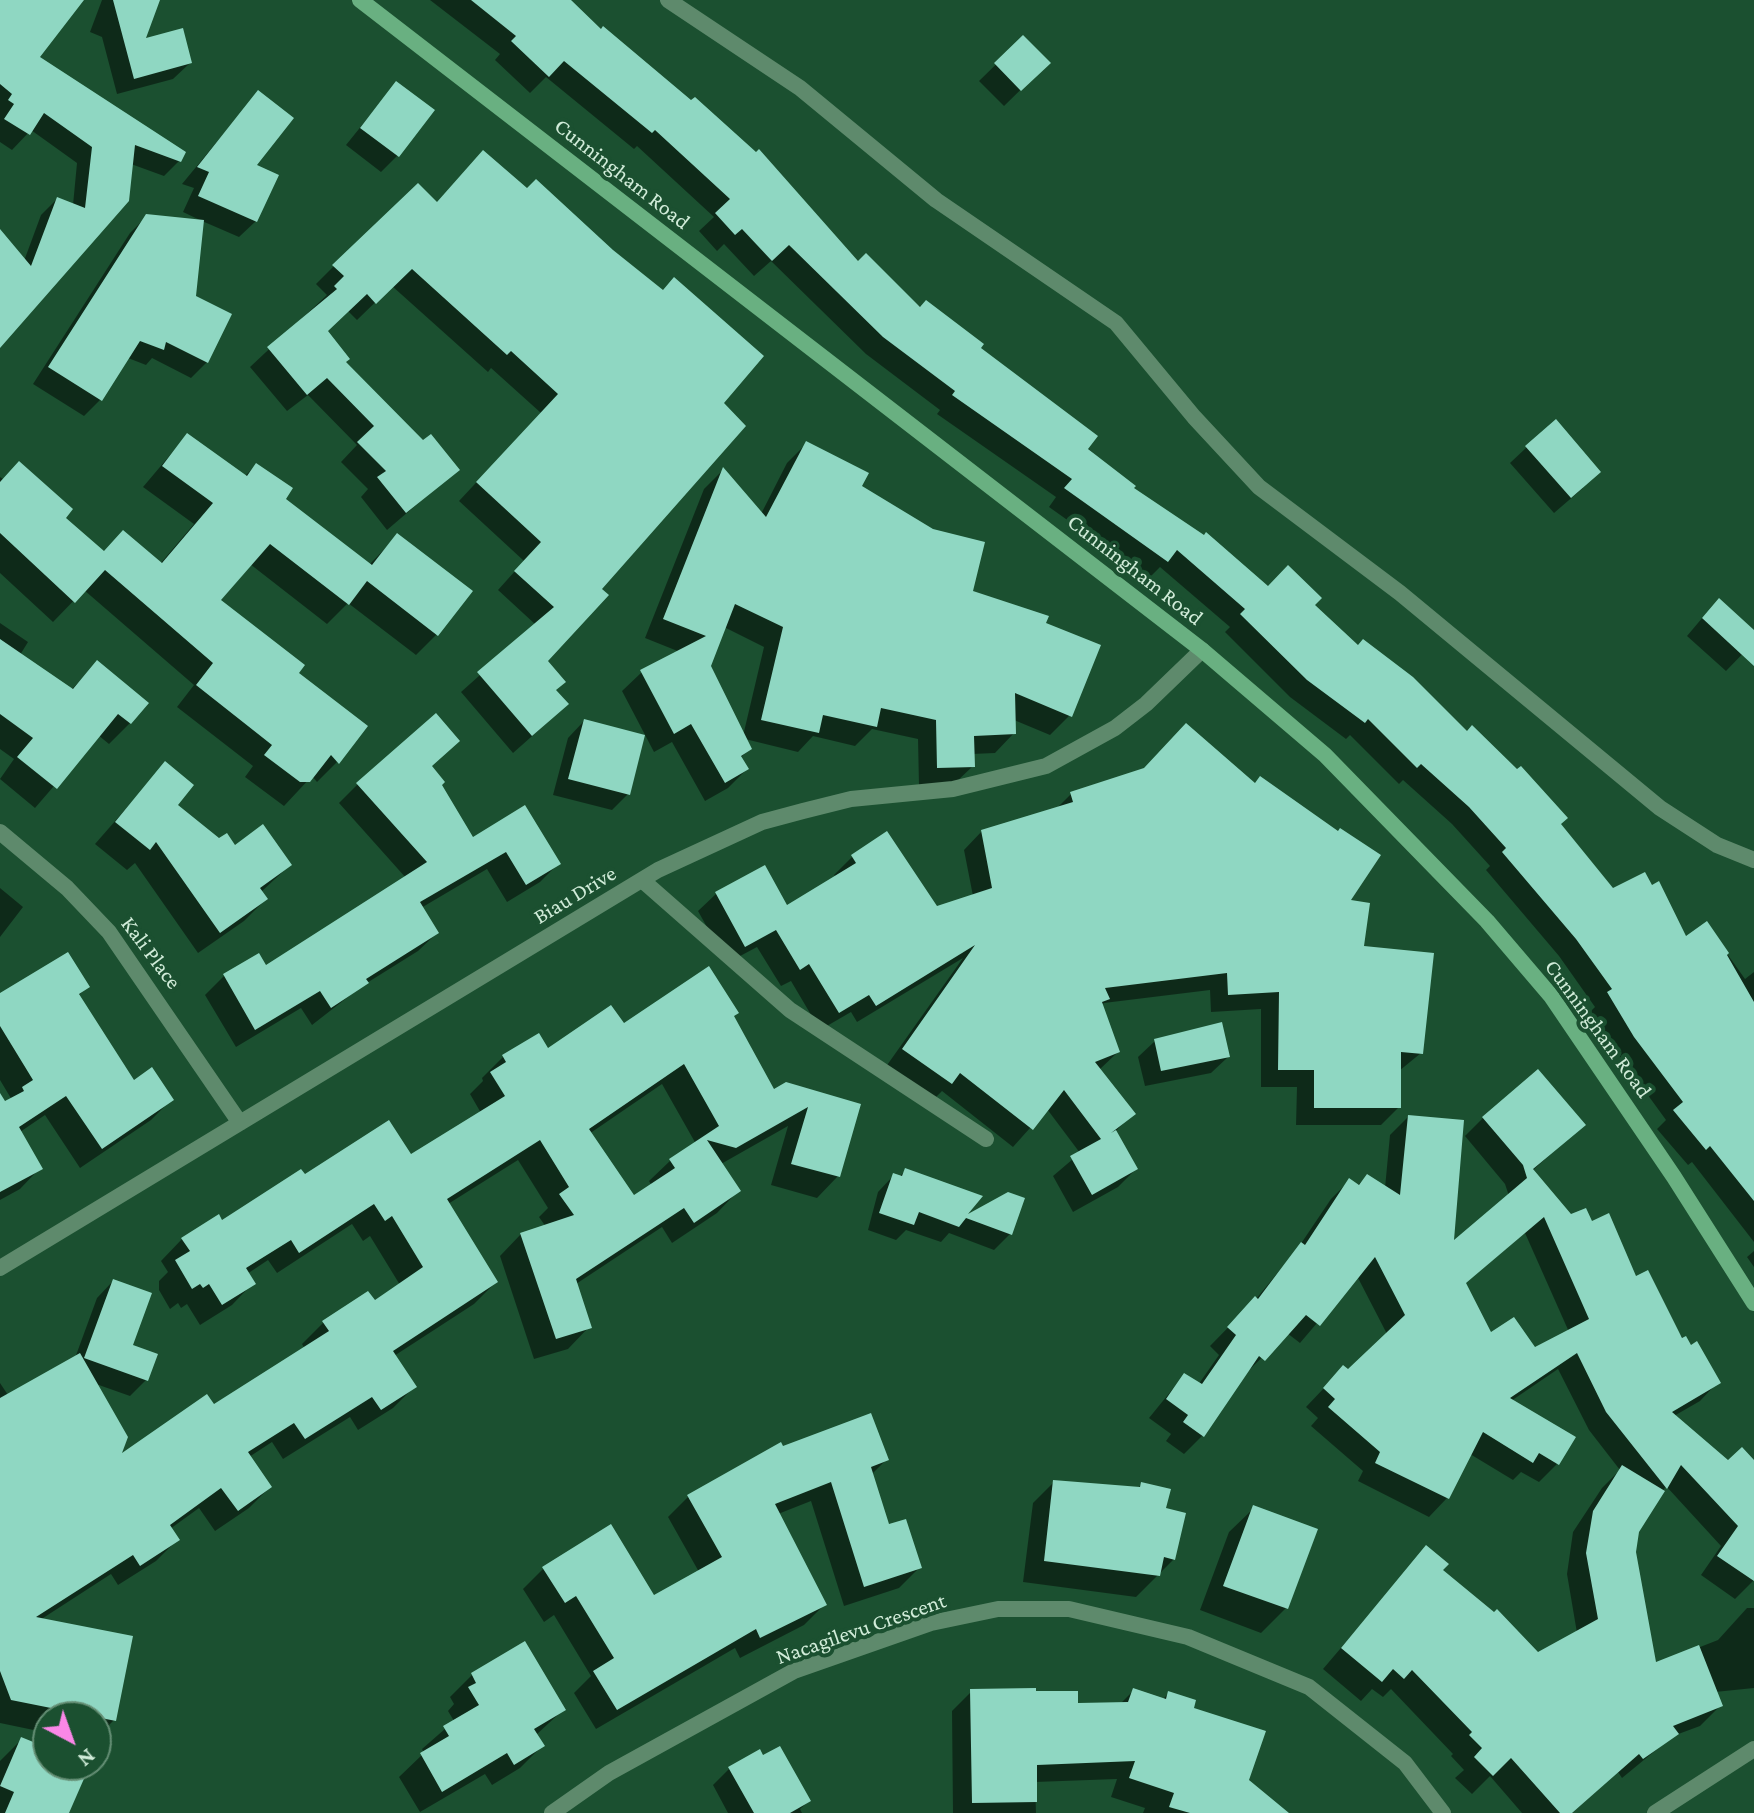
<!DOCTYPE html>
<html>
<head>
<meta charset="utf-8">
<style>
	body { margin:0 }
	#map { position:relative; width:1754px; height:1813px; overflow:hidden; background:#1b5030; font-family:"Crimson Pro",serif }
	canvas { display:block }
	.north { position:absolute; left:32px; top:1701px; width:80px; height:80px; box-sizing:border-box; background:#1b5030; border:2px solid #648e74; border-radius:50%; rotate:139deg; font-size:22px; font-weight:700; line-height:32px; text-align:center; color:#d1ecd9 }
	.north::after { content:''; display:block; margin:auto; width:28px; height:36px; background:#fa87e7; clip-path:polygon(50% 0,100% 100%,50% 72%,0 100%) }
</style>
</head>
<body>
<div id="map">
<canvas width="1754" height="1813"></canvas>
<div class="north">N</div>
</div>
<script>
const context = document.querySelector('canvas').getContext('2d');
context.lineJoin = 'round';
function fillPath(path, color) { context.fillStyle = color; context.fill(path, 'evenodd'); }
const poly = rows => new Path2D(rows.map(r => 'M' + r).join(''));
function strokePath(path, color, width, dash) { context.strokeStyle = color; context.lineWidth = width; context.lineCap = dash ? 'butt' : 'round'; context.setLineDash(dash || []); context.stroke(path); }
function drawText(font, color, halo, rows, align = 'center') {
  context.font = font + ' "Crimson Pro",serif'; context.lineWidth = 8; context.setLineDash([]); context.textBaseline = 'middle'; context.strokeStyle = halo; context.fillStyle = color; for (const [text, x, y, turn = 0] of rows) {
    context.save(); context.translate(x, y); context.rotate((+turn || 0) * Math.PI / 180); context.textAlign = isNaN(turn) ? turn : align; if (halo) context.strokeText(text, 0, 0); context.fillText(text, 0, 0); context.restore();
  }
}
const shadow = poly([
	[0,0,66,0,37,57,180,160,164,176,131,164,0,346,0,232,24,261,41,215,57,199,73,205,77,163,31,130,12,150,0,142],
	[102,0,158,0,143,41,190,63,173,79,117,94,102,37,90,32],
	[430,0,568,0,858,263,979,348,1131,488,1268,588,1313,605,1558,825,1613,890,1686,939,1706,924,1745,979,1754,972,1754,1242,1692,1162,1688,1165,1657,1129,1666,1120,1618,1054,1591,1011,1595,1007,1559,956,1486,870,1490,866,1452,824,1403,780,1399,784,1350,735,1346,739,1290,697,1225,632,1230,627,1160,567,1149,578,1049,507,1056,497,937,414,940,410,866,354,771,261,754,276,724,244,717,251,699,231,714,217,637,146,634,149,546,77,530,93,495,60,500,54],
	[1023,38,1048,63,1004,106,979,81],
	[396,83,397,156,381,172,346,145],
	[258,92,256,221,239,237,202,221,194,297,207,362,191,378,152,358,146,365,128,358,100,400,84,416,33,384,130,233,147,216,202,221,183,212,194,188,182,184],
	[436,204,721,403,599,589,545,661,554,690,548,722,513,753,461,692,536,625,498,590,524,561,459,501,541,413,491,368,488,372,392,286,357,320,348,311,325,331,344,362,423,443,457,470,387,530,361,497,368,489,341,462,357,445,308,395,287,411,250,367,327,295,316,284,334,266],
	[187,435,244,477,256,465,283,499,369,565,397,536,437,634,416,655,348,603,327,624,250,564,218,601,296,674,337,762,317,782,312,776,284,806,245,777,253,766,177,707,194,685,84,590,53,622,0,573,0,477,63,518,103,552,160,564,194,524,143,487],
	[807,443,859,487,971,593,1044,624,1070,715,1050,735,1014,720,1014,733,995,753,972,754,973,766,953,785,919,786,918,739,872,729,855,746,813,736,798,752,745,739,750,749,740,758,747,769,728,788,705,801,672,742,654,752,622,691,642,672,680,652,645,638,704,489,723,470,761,514,787,463],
	[724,627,764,647,743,736,709,666],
	[1527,447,1583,488,1554,513,1510,463],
	[1703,617,1754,633,1754,642,1726,671,1687,636],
	[0,623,28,642,20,655,71,690,97,663,130,723,109,744,98,735,35,808,0,779,14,759,0,749],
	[584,721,628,794,612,810,553,795,568,738],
	[165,764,175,805,219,841,290,865,261,892,266,899,244,921,198,953,135,863,127,870,95,844],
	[430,767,472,840,559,863,540,882,507,902,487,869,421,908,437,933,418,951,362,986,312,1025,301,1008,236,1047,205,995,224,976,258,956,265,968,406,878,339,803,358,784],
	[1071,794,1348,902,1361,948,1421,1053,1399,1071,1399,1107,1381,1125,1296,1125,1297,1087,1261,1087,1261,1009,1211,1012,1210,990,1104,1003,1101,1006,1118,1052,1099,1070,1133,1113,1115,1132,1136,1169,1118,1187,1073,1212,1053,1176,1080,1153,1047,1109,1013,1147,942,1091,932,1101,885,1068,963,958,857,1022,851,1012,820,1030,791,981,781,986,757,947,727,963,698,911,717,893,786,908,836,877,834,875,852,857,936,909,973,896,964,850,982,831,1056,809],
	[0,888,23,907,0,937],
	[87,987,78,996,133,1082,171,1100,151,1120,80,1168,45,1115,20,1132,40,1168,20,1189,0,1200,0,1106,12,1100,0,1080,0,996],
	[732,1017,773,1092,859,1105,838,1176,817,1198,771,1185,788,1126,721,1164,738,1191,717,1213,672,1243,662,1227,576,1284,589,1327,568,1349,534,1359,500,1256,521,1234,546,1227,539,1217,548,1208,518,1160,448,1204,496,1282,474,1304,394,1356,414,1387,393,1408,358,1430,350,1417,283,1459,272,1442,249,1457,270,1487,249,1508,215,1531,199,1508,170,1529,177,1540,156,1561,118,1585,111,1574,40,1620,114,1720,96,1738,96,1717,48,1717,48,1733,0,1723,0,1383,8,1395,75,1358,97,1298,113,1281,130,1346,146,1380,130,1396,96,1384,118,1459,213,1406,305,1349,302,1344,323,1323,368,1293,374,1303,400,1285,370,1236,363,1241,352,1224,277,1273,268,1260,247,1274,253,1283,232,1305,200,1325,187,1304,181,1308,178,1303,170,1309,159,1290,159,1281,168,1272,161,1261,182,1239,222,1223,304,1177,411,1157,481,1113,470,1094,483,1081,482,1078,503,1057,538,1035,548,1051,623,1025],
	[662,1084,696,1144,671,1160,649,1181,652,1186,634,1198,589,1134],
	[1155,1041,1228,1057,1211,1073,1145,1086,1138,1057],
	[1408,1117,1451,1244,1509,1196,1505,1184,1465,1136,1483,1118,1583,1125,1532,1171,1571,1217,1591,1223,1718,1382,1700,1401,1674,1416,1728,1463,1754,1463,1754,1580,1735,1599,1701,1575,1721,1546,1666,1486,1637,1531,1634,1552,1654,1665,1718,1640,1747,1608,1754,1608,1754,1688,1715,1692,1720,1706,1700,1726,1673,1736,1622,1778,1618,1772,1572,1813,1522,1813,1490,1776,1472,1794,1455,1778,1464,1770,1451,1756,1453,1754,1391,1689,1383,1697,1372,1689,1361,1701,1323,1669,1426,1548,1440,1570,1537,1654,1577,1633,1567,1574,1573,1532,1602,1488,1620,1470,1589,1430,1558,1369,1511,1401,1557,1464,1539,1482,1521,1472,1513,1480,1470,1454,1447,1498,1429,1517,1358,1481,1363,1471,1311,1426,1318,1418,1306,1407,1343,1368,1348,1372,1387,1334,1357,1276,1300,1343,1287,1333,1243,1376,1202,1436,1184,1454,1166,1441,1171,1434,1149,1418,1184,1375,1198,1385,1219,1355,1210,1346,1256,1299,1298,1248,1331,1199,1349,1181,1357,1186,1367,1176,1385,1188,1390,1135],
	[1525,1233,1569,1332,1534,1350,1491,1335,1464,1284],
	[906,1170,961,1221,1008,1194,1010,1234,994,1250,949,1233,941,1242,906,1230,896,1240,868,1230,878,1192,894,1175,899,1177],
	[1754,1251,1754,1267,1747,1257],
	[782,1449,887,1459,871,1475,888,1526,919,1568,899,1588,844,1606,811,1501,778,1514,824,1605,804,1625,740,1658,735,1648,596,1729,574,1693,591,1676,554,1615,544,1622,523,1589,543,1569,654,1597,699,1572,668,1517,688,1497],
	[1054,1482,1137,1489,1142,1484,1164,1510,1174,1559,1136,1597,1023,1582,1033,1503],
	[1254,1508,1286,1608,1261,1633,1200,1610,1229,1532],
	[472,1675,563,1710,536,1735,542,1746,520,1768,492,1785,485,1774,420,1812,399,1777,424,1753,422,1749,454,1721,448,1711,454,1704,450,1697],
	[1134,1690,1162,1700,1169,1693,1191,1709,1247,1781,1286,1813,1143,1813,1145,1808,1111,1797,1117,1779,1035,1782,1036,1813,953,1813,952,1711,971,1692,1076,1705,1120,1704],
	[22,1739,48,1751,48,1765,81,1765,67,1813,0,1813,0,1761],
	[759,1752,809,1801,800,1809,802,1813,728,1813,713,1785,729,1769]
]);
const building = poly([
	[0,0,84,0,40,57,186,152,181,162,135,145,129,201,0,348,0,229,31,266,57,197,85,208,92,147,44,113,30,135,4,119,14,104,8,100,12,94,0,84],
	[113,0,160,0,146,38,183,28,192,63,134,79],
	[471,0,571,0,601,29,603,26,691,100,695,97,756,152,759,149,858,261,866,253,920,307,926,300,984,344,981,348,1098,436,1088,449,1136,486,1134,488,1204,535,1206,532,1268,586,1288,565,1322,598,1315,605,1358,645,1363,639,1413,677,1467,731,1472,725,1517,769,1521,766,1568,818,1561,824,1613,888,1645,872,1652,885,1659,881,1686,936,1707,921,1729,953,1727,955,1754,1002,1754,1201,1710,1146,1706,1150,1673,1110,1683,1102,1634,1037,1607,992,1612,989,1576,939,1502,852,1506,848,1469,807,1421,764,1417,768,1368,719,1365,723,1307,680,1240,614,1245,609,1177,550,1168,562,1064,488,1072,479,952,395,955,391,883,337,789,245,772,261,742,229,735,235,715,213,730,199,655,130,652,133,564,61,549,77,511,41,516,36],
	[1023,35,1051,63,1021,91,994,63],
	[396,81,435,110,399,157,360,128],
	[258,90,294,118,257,165,279,175,257,222,198,196,209,172,197,167],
	[483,150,527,188,536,179,613,250,663,290,674,277,764,356,724,403,746,426,602,589,609,595,548,661,566,682,556,690,569,704,532,736,477,672,554,607,514,571,541,542,476,482,558,394,511,351,507,355,412,269,376,304,367,294,328,331,350,359,346,362,423,440,431,434,460,470,406,513,377,477,386,471,357,442,374,426,327,378,307,395,267,347,337,289,334,286,344,276,332,265,418,183,437,202],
	[146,214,204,220,196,296,232,314,208,363,166,342,164,350,140,341,102,401,48,367],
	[1556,419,1601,472,1571,498,1525,446],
	[187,433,247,476,256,463,293,488,286,499,372,565,397,533,473,591,438,636,367,581,349,605,270,544,221,600,305,665,299,673,368,726,339,764,331,755,310,782,300,782,264,755,272,745,196,685,213,663,105,570,75,603,0,533,0,482,19,461,73,509,66,518,104,551,123,530,162,563,213,503,162,466],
	[806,441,869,473,862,486,933,529,985,542,973,591,1049,616,1046,623,1101,645,1072,717,1015,693,1016,734,974,736,975,767,937,768,936,720,881,708,877,727,823,715,819,733,761,720,783,627,735,604,711,666,752,749,741,756,749,769,725,783,691,724,674,734,640,670,706,636,663,619,723,467,766,517],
	[1719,598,1754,630,1754,666,1702,618],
	[0,639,73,689,97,660,149,703,131,724,118,714,57,789,17,757,33,738,0,714],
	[436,713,460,741,432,766,445,782,442,785,473,837,525,805,561,864,526,885,506,852,420,902,439,933,366,979,369,983,331,1008,320,991,255,1030,223,974,259,953,266,965,427,862,356,783],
	[584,719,645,735,630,795,568,779],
	[1186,723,1255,783,1260,776,1338,831,1340,828,1381,855,1351,900,1370,903,1364,946,1434,953,1423,1054,1401,1052,1401,1108,1314,1108,1314,1070,1278,1070,1279,992,1228,995,1227,973,1105,988,1110,999,1102,1002,1120,1052,1095,1062,1136,1114,1111,1133,1116,1130,1138,1169,1092,1195,1070,1156,1101,1139,1064,1090,1033,1130,960,1073,952,1084,902,1049,975,945,876,1006,869,995,839,1013,809,964,800,970,776,930,745,947,715,892,765,865,787,905,856,863,851,855,887,831,937,906,992,888,981,830,1073,802,1070,792,1144,768],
	[165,761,194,785,178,805,219,838,227,833,235,845,263,824,292,865,260,888,268,899,220,933,156,842,150,850,115,822],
	[68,952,90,987,79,994,134,1080,152,1067,174,1100,102,1149,66,1096,19,1127,43,1169,0,1192,0,1093,5,1101,24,1091,22,1087,33,1080,0,1026,0,993],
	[709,966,739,1013,734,1016,774,1089,786,1082,861,1104,840,1177,791,1164,808,1107,736,1148,707,1140,741,1191,694,1223,684,1208,576,1279,592,1328,556,1339,520,1233,574,1215,559,1194,569,1187,540,1140,447,1199,498,1282,393,1351,417,1387,381,1410,372,1397,305,1439,294,1423,248,1452,272,1487,238,1511,221,1488,170,1525,180,1540,140,1566,133,1555,36,1617,133,1636,116,1721,11,1700,0,1671,0,1398,80,1353,128,1437,122,1453,207,1394,214,1404,329,1331,322,1321,368,1291,375,1300,423,1267,392,1216,385,1221,374,1204,299,1253,291,1240,246,1268,256,1284,222,1305,209,1284,203,1288,200,1284,192,1289,175,1260,190,1251,181,1238,219,1214,222,1220,301,1169,305,1174,389,1120,411,1154,505,1096,490,1072,506,1062,502,1055,539,1033,548,1048,611,1005,624,1023],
	[684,1064,719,1126,669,1159,675,1168,634,1195,589,1129],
	[1222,1022,1230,1057,1161,1071,1154,1039],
	[1538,1069,1586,1125,1533,1169,1571,1214,1586,1208,1592,1221,1609,1213,1636,1276,1648,1270,1682,1338,1686,1336,1691,1345,1697,1341,1721,1383,1672,1412,1728,1460,1742,1447,1754,1460,1754,1581,1717,1556,1738,1526,1681,1465,1667,1489,1606,1412,1577,1353,1510,1398,1576,1437,1559,1465,1539,1453,1533,1463,1483,1432,1449,1499,1375,1463,1380,1452,1328,1407,1335,1399,1323,1388,1343,1365,1348,1369,1405,1315,1375,1257,1320,1326,1306,1315,1265,1361,1259,1356,1204,1437,1183,1422,1188,1415,1166,1399,1184,1373,1202,1384,1236,1335,1227,1327,1255,1296,1258,1299,1301,1242,1305,1245,1349,1178,1359,1185,1367,1174,1400,1195,1408,1115,1464,1120,1454,1240,1527,1178,1523,1165,1482,1117],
	[1544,1217,1589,1319,1535,1347,1514,1317,1491,1332,1466,1283],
	[905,1168,983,1196,968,1214,1008,1192,1025,1198,1012,1235,966,1218,959,1227,919,1212,914,1225,879,1213,893,1173,902,1176],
	[113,1279,152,1293,133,1345,158,1354,148,1381,84,1358],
	[871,1413,889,1460,871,1467,889,1524,906,1519,922,1568,864,1587,831,1482,775,1504,827,1605,760,1638,756,1629,617,1710,593,1671,614,1658,576,1596,565,1603,542,1567,611,1524,654,1595,722,1557,687,1495,781,1442,783,1446],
	[1622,1465,1665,1491,1639,1532,1636,1552,1656,1662,1699,1645,1723,1706,1673,1726,1679,1734,1643,1759,1639,1754,1572,1813,1560,1813,1511,1758,1493,1776,1474,1757,1482,1748,1469,1735,1472,1732,1412,1670,1404,1679,1393,1669,1382,1682,1341,1648,1426,1545,1449,1564,1443,1570,1494,1612,1497,1609,1538,1652,1598,1619,1586,1553,1593,1511],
	[1053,1480,1140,1487,1141,1482,1171,1489,1166,1508,1186,1513,1175,1560,1164,1557,1160,1576,1044,1561],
	[1253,1505,1318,1529,1288,1609,1223,1586],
	[525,1641,566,1710,534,1729,545,1746,514,1765,507,1753,442,1792,420,1753,449,1736,443,1726,479,1705,468,1687,476,1683,471,1673],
	[1036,1688,1036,1691,1078,1691,1078,1703,1128,1702,1133,1688,1166,1699,1168,1691,1196,1700,1194,1708,1266,1731,1249,1780,1289,1813,1190,1813,1169,1807,1174,1793,1129,1778,1135,1761,1037,1765,1037,1802,972,1803,970,1689],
	[21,1737,48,1748,48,1765,90,1765,69,1813,5,1813,14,1792,0,1786],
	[780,1746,811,1801,790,1813,754,1813,728,1767,760,1749,763,1755]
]);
const street = poly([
	[668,0,800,88,936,200,1116,323,1194,417,1259,487,1400,593,1660,808,1717,845,1754,860],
	[0,832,67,888,109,932,240,1123],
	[642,880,790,1010,986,1139],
	[0,1268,658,870,762,822,803,811,851,799,953,789,1046,766,1115,728,1146,704,1202,650],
	[552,1813,609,1773,794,1671,931,1623,998,1609,1069,1609,1188,1637,1309,1687,1405,1763,1443,1813],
	[1655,1813,1754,1749]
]);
const secondary = poly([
	[360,0,1202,650,1325,755,1487,921,1551,996,1674,1177,1754,1303]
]);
const streetNames = [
	["Cunningham Road",622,174,38],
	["Cunningham Road",1135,570,38],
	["Biau Drive",575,895,-31],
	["Kali Place",151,953,53],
	["Cunningham Road",1598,1029,54],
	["Nacagilevu Crescent",861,1629,-19]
];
fillPath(shadow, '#0007');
fillPath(building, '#8fd7c2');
strokePath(street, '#5e8a6c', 16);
strokePath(secondary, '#69b081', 16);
drawText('22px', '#d1ecd9', '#1b5030', streetNames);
</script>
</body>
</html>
